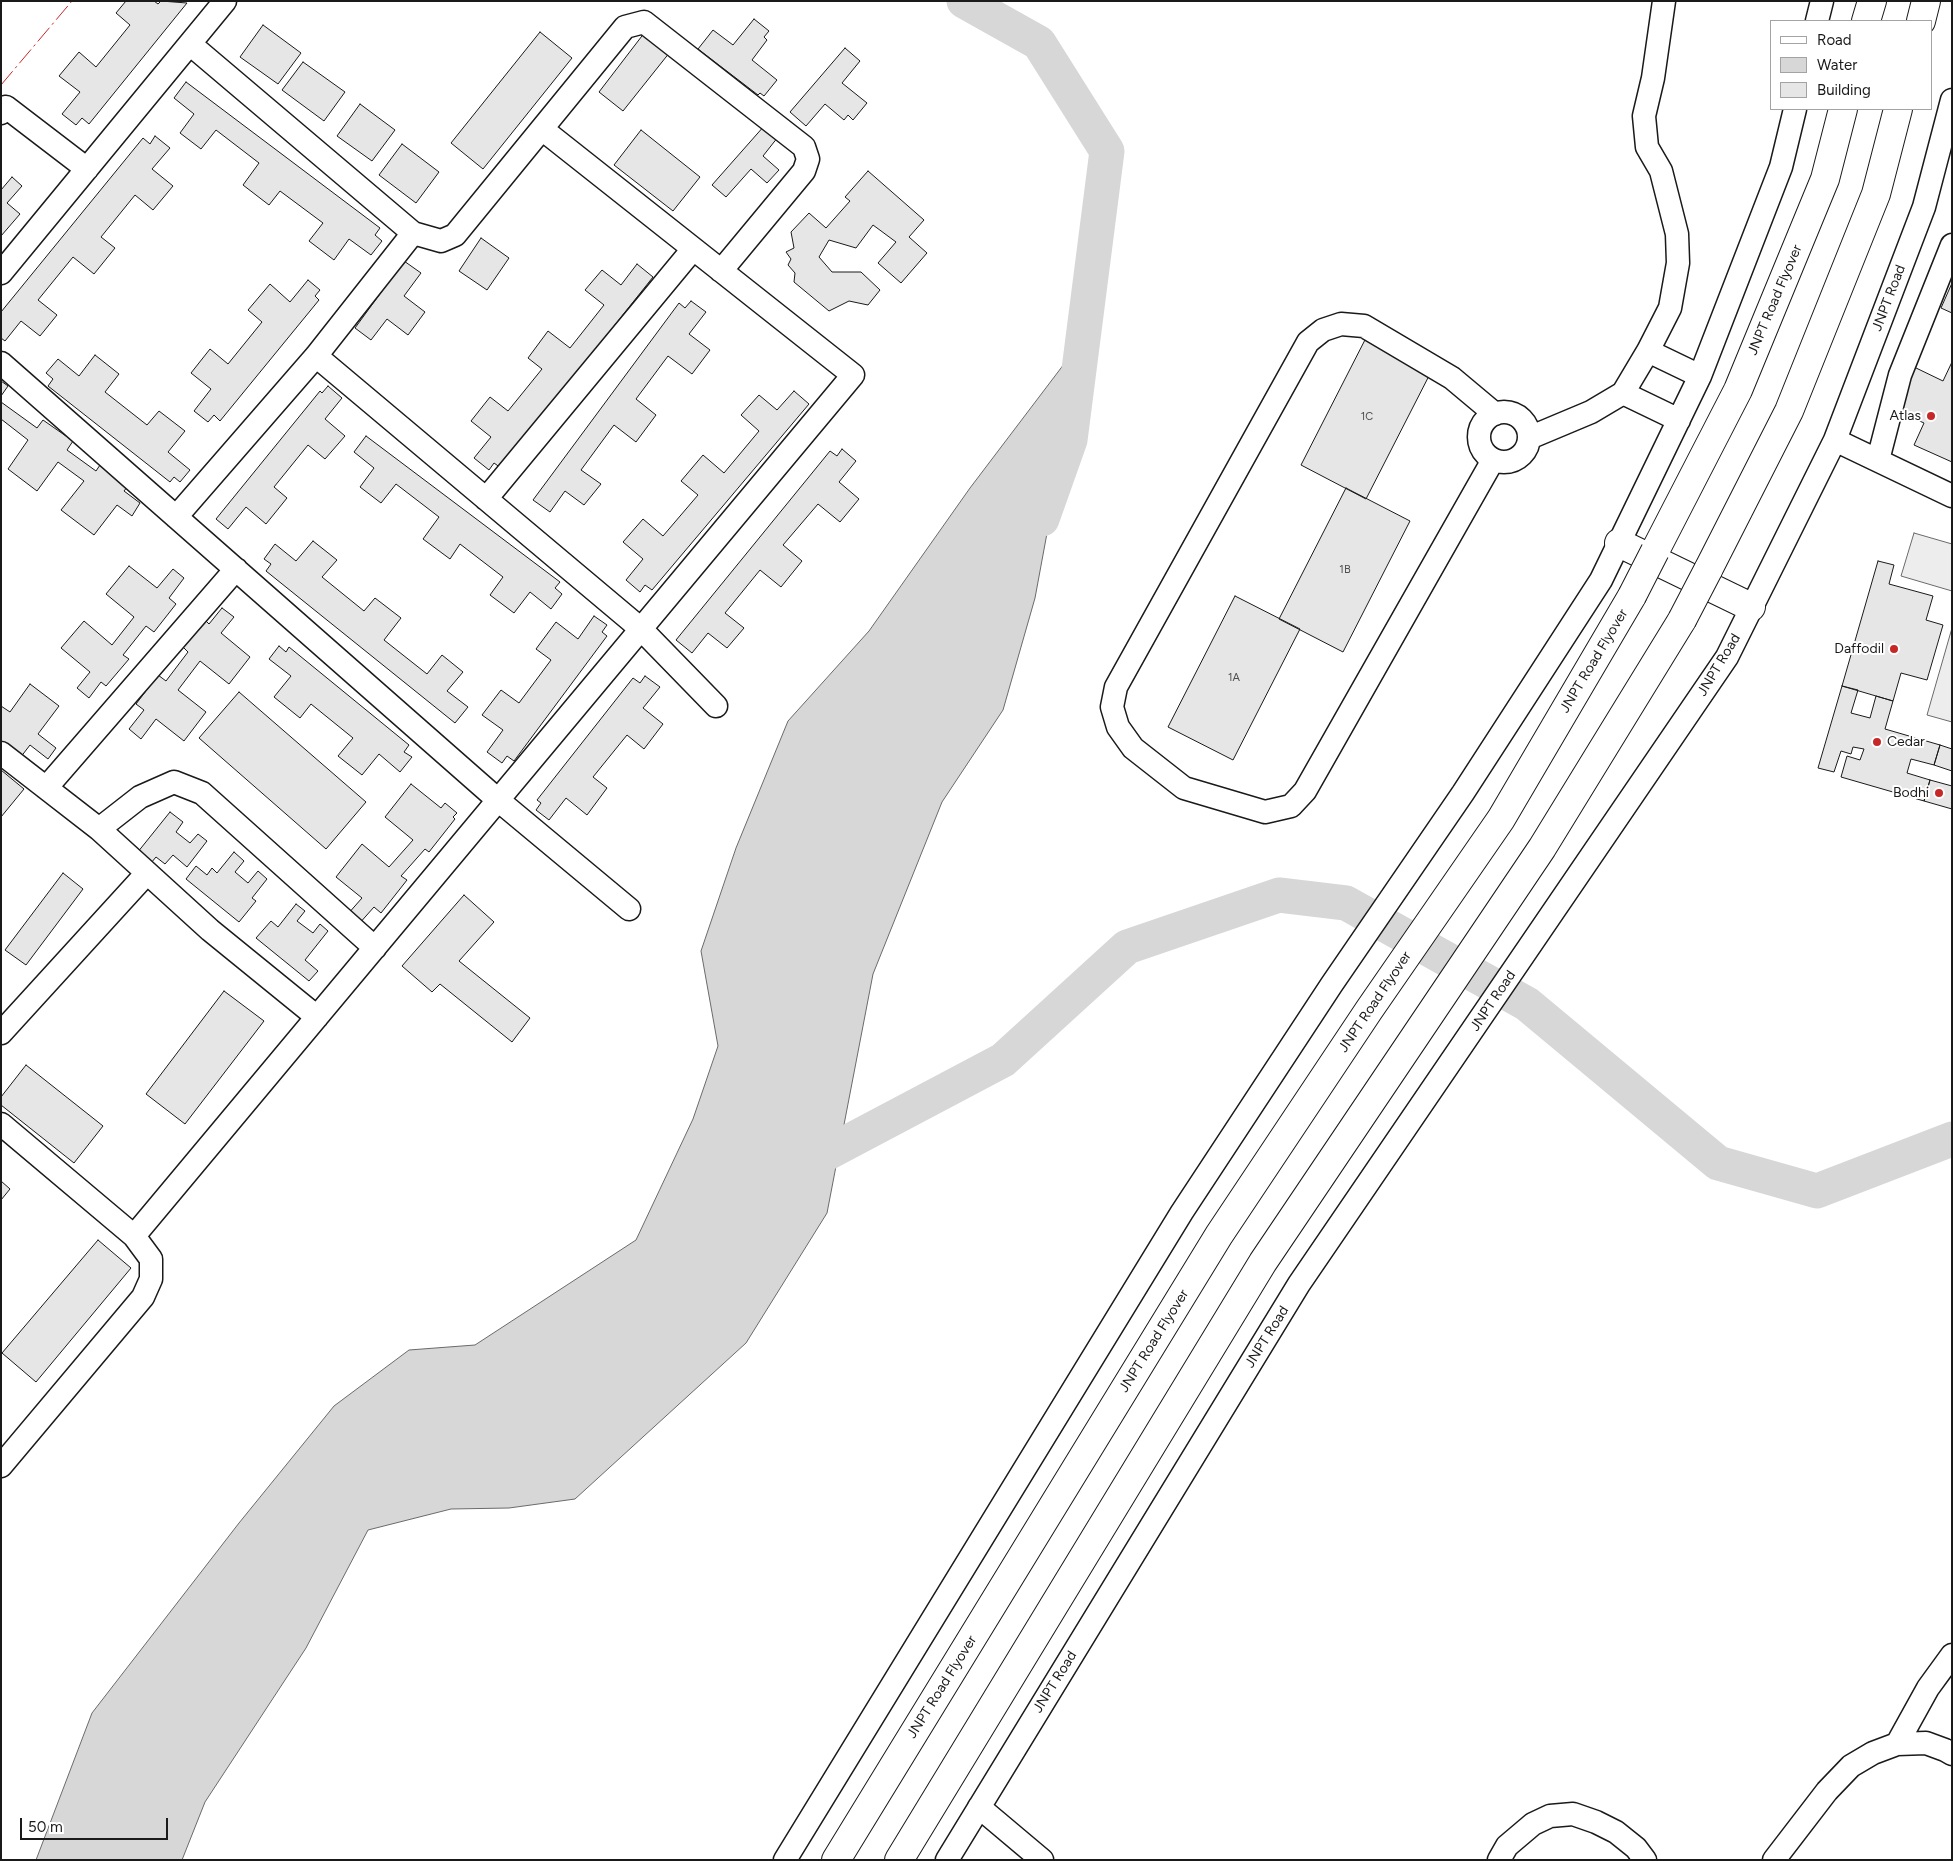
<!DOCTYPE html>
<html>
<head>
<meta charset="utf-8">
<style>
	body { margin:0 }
	#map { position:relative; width:1953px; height:1861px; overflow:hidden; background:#fff; font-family:Figtree,sans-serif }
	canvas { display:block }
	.frame { position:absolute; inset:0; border:2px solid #1a1a1a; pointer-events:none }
	.legend { position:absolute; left:1770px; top:20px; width:162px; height:90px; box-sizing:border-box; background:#fff; border:1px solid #a3a3a3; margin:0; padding:6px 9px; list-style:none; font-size:15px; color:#1a1a1a }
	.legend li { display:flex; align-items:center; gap:10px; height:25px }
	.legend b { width:25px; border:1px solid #a3a3a3 }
	.scale { position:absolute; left:20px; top:1818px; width:148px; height:22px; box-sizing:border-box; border:2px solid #1a1a1a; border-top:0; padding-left:6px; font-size:15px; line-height:18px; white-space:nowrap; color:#1a1a1a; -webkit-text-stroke:4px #fff; paint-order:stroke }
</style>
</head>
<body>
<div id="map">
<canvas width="1953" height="1861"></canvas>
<div class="frame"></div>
<ul class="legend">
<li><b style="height:6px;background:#fff"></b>Road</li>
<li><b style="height:14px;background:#d7d7d7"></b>Water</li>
<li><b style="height:14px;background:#e6e6e6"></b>Building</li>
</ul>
<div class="scale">50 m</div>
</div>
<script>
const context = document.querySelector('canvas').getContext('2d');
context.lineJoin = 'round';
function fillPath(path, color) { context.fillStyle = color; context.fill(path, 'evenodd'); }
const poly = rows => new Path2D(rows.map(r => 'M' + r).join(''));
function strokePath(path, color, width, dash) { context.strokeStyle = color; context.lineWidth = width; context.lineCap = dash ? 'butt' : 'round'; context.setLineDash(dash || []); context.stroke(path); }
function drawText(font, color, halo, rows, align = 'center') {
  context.font = font + ' Figtree,sans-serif'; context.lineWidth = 4; context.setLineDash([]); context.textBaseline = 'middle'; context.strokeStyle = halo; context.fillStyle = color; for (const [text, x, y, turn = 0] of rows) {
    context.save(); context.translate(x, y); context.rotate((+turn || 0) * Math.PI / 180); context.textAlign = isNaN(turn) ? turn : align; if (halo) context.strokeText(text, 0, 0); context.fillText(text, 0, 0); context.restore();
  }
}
const built = poly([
	[1914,533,1952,544,1952,591,1901,576,1914,533],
	[1952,628,1952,722,1927,715,1952,628]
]);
const water = poly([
	[1083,339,1035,598,1003,710,942,802,873,974,827,1213,746,1343,575,1499,509,1508,451,1509,368,1530,306,1648,205,1802,182,1860,36,1860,92,1713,239,1523,334,1406,409,1350,475,1345,636,1240,693,1119,718,1046,701,951,736,848,788,721,869,631,970,488,1083,339]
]);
const river = poly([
	[964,1,1039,43,1107,151,1070,440,1042,519],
	[797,1169,1003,1060,1127,947,1279,895,1346,903,1527,1004,1718,1163,1817,1191,1952,1139]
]);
const building = poly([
	[126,1,154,1,158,4,161,1,187,3,89,124,82,118,76,125,62,114,80,92,59,76,79,52,96,67,130,25,116,13,126,1],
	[754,19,769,31,764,37,767,40,752,60,777,80,764,96,760,93,758,95,698,49,713,30,733,45,754,19],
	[263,25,301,53,278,84,240,57,263,25],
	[540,32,572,58,483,169,451,143,540,32],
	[645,32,670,52,623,111,599,92,645,32],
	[845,48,860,61,842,83,867,103,853,120,848,115,844,120,825,104,806,126,790,112,845,48],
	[303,62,345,92,324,121,282,90,303,62],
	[186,82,380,228,375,235,382,241,371,255,349,239,334,260,309,241,323,223,280,191,269,205,243,185,259,163,216,130,201,149,180,133,194,114,174,98,186,82],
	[360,104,395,130,372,161,337,136,360,104],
	[765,125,778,137,763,156,779,170,767,183,751,169,726,197,712,185,765,125],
	[641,130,700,177,673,211,614,165,641,130],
	[155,136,170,148,152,169,173,186,153,210,135,195,101,237,115,248,94,274,73,257,38,300,57,315,40,336,21,321,5,341,1,338,1,312,143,138,150,144,155,136],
	[402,144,439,172,416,203,379,175,402,144],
	[868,171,924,220,909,237,927,253,901,283,878,263,896,242,873,225,856,248,829,240,819,257,832,272,861,272,880,290,868,305,849,301,829,311,794,282,795,273,788,265,791,259,786,252,794,248,791,232,809,213,826,228,850,201,845,197,868,171],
	[12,177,22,186,7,203,20,214,1,236,1,190,12,177],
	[481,238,509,258,487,290,459,271,481,238],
	[404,261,421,273,404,296,425,312,408,335,387,319,371,340,355,328,404,261],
	[637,264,653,277,501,468,494,463,489,470,474,458,491,437,471,421,490,397,508,411,542,369,528,358,548,331,570,348,604,305,585,290,602,270,621,285,637,264],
	[308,280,320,290,315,296,319,300,220,421,214,415,208,422,194,411,211,389,191,373,210,349,228,364,262,322,248,310,270,284,290,302,308,280],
	[1952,283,1952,313,1941,308,1952,283],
	[691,301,706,312,689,334,710,350,692,374,668,356,636,399,656,415,636,442,614,425,581,470,601,484,584,505,565,491,550,512,533,500,679,303,685,308,691,301],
	[1368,334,1433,368,1366,499,1301,465,1368,334],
	[95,355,119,374,105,392,147,425,159,411,185,431,168,452,190,470,180,482,174,477,170,482,48,386,53,379,46,373,58,359,79,376,95,355],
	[1952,362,1952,462,1914,445,1924,423,1895,410,1914,367,1943,381,1952,362],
	[1,381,8,386,1,396,1,381],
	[328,386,342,398,325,419,345,436,325,459,308,445,274,487,287,498,266,524,246,507,228,529,216,519,320,391,322,393,328,386],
	[794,391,809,404,652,590,645,585,640,592,626,580,643,559,623,542,643,519,663,536,698,495,681,481,703,455,724,473,759,431,741,415,759,395,777,410,794,391],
	[1,402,37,428,43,420,73,441,67,450,96,471,100,465,128,486,124,491,140,503,132,516,117,505,94,535,61,510,84,481,58,462,37,491,8,469,28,440,1,419,1,402],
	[366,436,560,582,555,588,562,594,551,609,530,592,514,613,490,595,503,577,460,544,450,559,423,539,439,517,396,484,381,503,360,487,374,468,354,452,366,436],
	[842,449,856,461,839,482,859,499,840,522,818,504,783,545,802,561,781,587,760,570,725,613,744,628,727,648,708,633,692,653,676,640,830,451,837,456,842,449],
	[1346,488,1410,521,1343,652,1279,619,1346,488],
	[313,541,337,560,322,577,364,611,375,598,401,618,384,640,427,674,442,655,463,672,447,691,468,707,455,723,266,571,271,564,264,559,275,544,296,561,313,541],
	[1878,561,1894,565,1889,584,1933,596,1926,620,1943,625,1927,680,1901,673,1893,701,1842,686,1878,561],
	[129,566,157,588,173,569,184,578,169,598,176,604,154,632,146,626,123,655,129,659,106,686,101,682,89,698,77,688,90,672,61,648,84,621,112,645,134,617,106,594,129,566],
	[1235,596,1300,629,1233,760,1168,727,1235,596],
	[222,608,234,617,221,633,250,657,229,684,200,661,178,690,206,712,184,741,156,719,141,739,129,729,144,710,136,704,158,675,166,681,188,652,183,647,205,620,209,624,222,608],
	[594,616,607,625,602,632,607,636,514,761,507,756,502,763,487,752,503,730,482,715,501,690,519,703,551,660,536,649,556,622,578,639,594,616],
	[279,646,286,652,289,647,409,745,404,752,412,757,400,772,379,754,362,775,338,756,353,738,311,704,300,718,274,697,291,676,269,659,279,646],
	[645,676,660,687,643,708,663,724,644,749,627,735,593,777,607,788,587,815,566,798,549,820,536,810,541,803,537,800,633,678,640,683,645,676],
	[30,684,59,706,38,734,56,748,48,759,30,745,20,758,1,744,1,706,10,712,30,684],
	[1842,686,1858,690,1851,713,1870,718,1876,696,1893,701,1885,729,1940,745,1934,765,1911,759,1907,773,1930,780,1924,801,1841,777,1847,756,1860,760,1864,749,1853,747,1851,754,1841,751,1834,772,1818,768,1842,686],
	[239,692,366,802,326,849,199,738,239,692],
	[1940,745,1952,749,1952,771,1934,765,1940,745],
	[1,770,24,789,1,817,1,770],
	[1930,780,1952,786,1952,809,1924,801,1930,780],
	[411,784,441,808,445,803,457,813,453,817,455,819,429,852,425,849,401,876,407,880,381,913,374,907,358,925,347,915,362,898,336,877,362,844,389,867,413,840,385,817,411,784],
	[170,812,183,822,176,832,190,843,198,834,207,841,187,867,173,855,165,864,156,857,146,869,133,858,170,812],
	[234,852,244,861,235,872,248,883,258,871,267,879,252,898,256,901,239,922,186,879,196,866,207,875,212,868,217,873,234,852],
	[63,873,83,889,26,965,5,950,63,873],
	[464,895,494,922,459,961,530,1018,512,1042,440,984,432,992,402,966,464,895],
	[296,904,305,911,297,921,313,933,320,924,328,931,305,960,318,971,309,981,256,938,271,921,278,927,296,904],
	[224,991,264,1021,185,1124,146,1094,224,991],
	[26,1065,103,1126,74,1163,1,1105,1,1097,26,1065],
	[1,1181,10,1189,1,1200,1,1181],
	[98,1240,131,1268,36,1382,2,1353,98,1240]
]);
const minor = poly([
	[1817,21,1822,1],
	[190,44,413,233,441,241,455,235,625,27,644,22,804,147,808,159,804,171,721,271],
	[1,113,6,107,87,169],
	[1,273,225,1],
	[1648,351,1700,376],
	[316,356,641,629,716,706],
	[1,363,498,800,629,909],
	[1623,393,1679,420],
	'1479 437a25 25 0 1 1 50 0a25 25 0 1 1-50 0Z',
	[1529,438,1591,412,1623,393,1648,351,1670,308,1678,263,1677,234,1661,171,1647,147,1644,116,1653,78,1664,1],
	[1835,440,1952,496],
	[1493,460,1305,791,1291,806,1265,812,1184,788,1133,748,1118,727,1112,707,1116,687,1308,342,1323,330,1341,324,1364,326,1452,378,1495,414],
	[1878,460,1900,375,1952,245],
	[486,499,693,249],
	[176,517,316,356,413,233],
	[1,753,99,829,140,797,174,782,202,793,375,948],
	[46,788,236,569],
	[99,829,210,930,317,1017],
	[1,1033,147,873],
	[1,1124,134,1236,151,1259,151,1279,143,1297,1,1466],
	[134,1236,853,375,542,129],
	[1897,1744,1928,1688,1952,1655],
	[979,1807,1042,1860],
	[785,1860,1182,1212,1332,984,1463,793,1601,580,1700,376,1781,167,1795,109],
	[947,1860,1299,1284,1727,657,1835,440,1924,207,1952,100],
	[1499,1860,1507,1846,1533,1824,1550,1816,1573,1814,1596,1822,1616,1832,1636,1848,1645,1860],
	[1774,1860,1827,1791,1851,1766,1873,1753,1897,1744,1926,1743,1945,1750,1952,1754]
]);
const highway = poly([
	[1866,21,1872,1],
	[1921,21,1926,1],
	[1619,543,1751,607],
	[1655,551,1738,390,1825,179,1843,109],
	[1708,570,1789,411,1876,194,1898,109],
	[836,1860,1219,1235,1369,1010,1501,819,1632,596],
	[899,1860,1263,1262,1542,848,1682,620]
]);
const highwayBridge = poly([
	[1632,596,1655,551],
	[1682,620,1708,570]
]);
const power = poly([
	[1,85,72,1]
]);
const markers = [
	[1931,416,5,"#c62828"],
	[1894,649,5,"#c62828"],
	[1877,742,5,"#c62828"],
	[1939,793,5,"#c62828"]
];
const numberNames = [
	["1C",1367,417],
	["1B",1345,570],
	["1A",1234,678]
];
const streetNames = [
	["JNPT Road",1889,298,-69],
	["JNPT Road Flyover",1775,300,-67],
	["JNPT Road Flyover",1594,661,-59],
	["JNPT Road",1719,665,-59],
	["JNPT Road",1493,1001,-56],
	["JNPT Road Flyover",1375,1002,-56],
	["JNPT Road",1267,1337,-58],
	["JNPT Road Flyover",1154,1341,-58],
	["JNPT Road",1055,1682,-58],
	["JNPT Road Flyover",942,1687,-58]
];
const poiNames = [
	["Atlas",1921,416],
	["Daffodil",1884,649],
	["Cedar",1887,742,"left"],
	["Bodhi",1929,793]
];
fillPath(built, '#ededed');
strokePath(built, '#6a6a6a', 1);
fillPath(water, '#d7d7d7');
strokePath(water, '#6a6a6a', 1);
strokePath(river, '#d7d7d7', 35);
fillPath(building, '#e6e6e6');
strokePath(building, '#1a1a1a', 1);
strokePath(minor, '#1a1a1a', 25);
strokePath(highway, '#1a1a1a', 30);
strokePath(minor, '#fff', 22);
strokePath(highway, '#fff', 28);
strokePath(highwayBridge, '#1a1a1a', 30, []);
strokePath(highwayBridge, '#fff', 28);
strokePath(power, '#c62828', 1, [18, 4, 2.5, 4]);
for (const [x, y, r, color] of markers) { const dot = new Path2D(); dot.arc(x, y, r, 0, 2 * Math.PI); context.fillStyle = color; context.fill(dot); strokePath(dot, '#fff', 2); }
drawText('11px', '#4d4d4d', null, numberNames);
drawText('14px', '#1a1a1a', '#fff', streetNames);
drawText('14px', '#1a1a1a', '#fff', poiNames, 'right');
</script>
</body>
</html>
